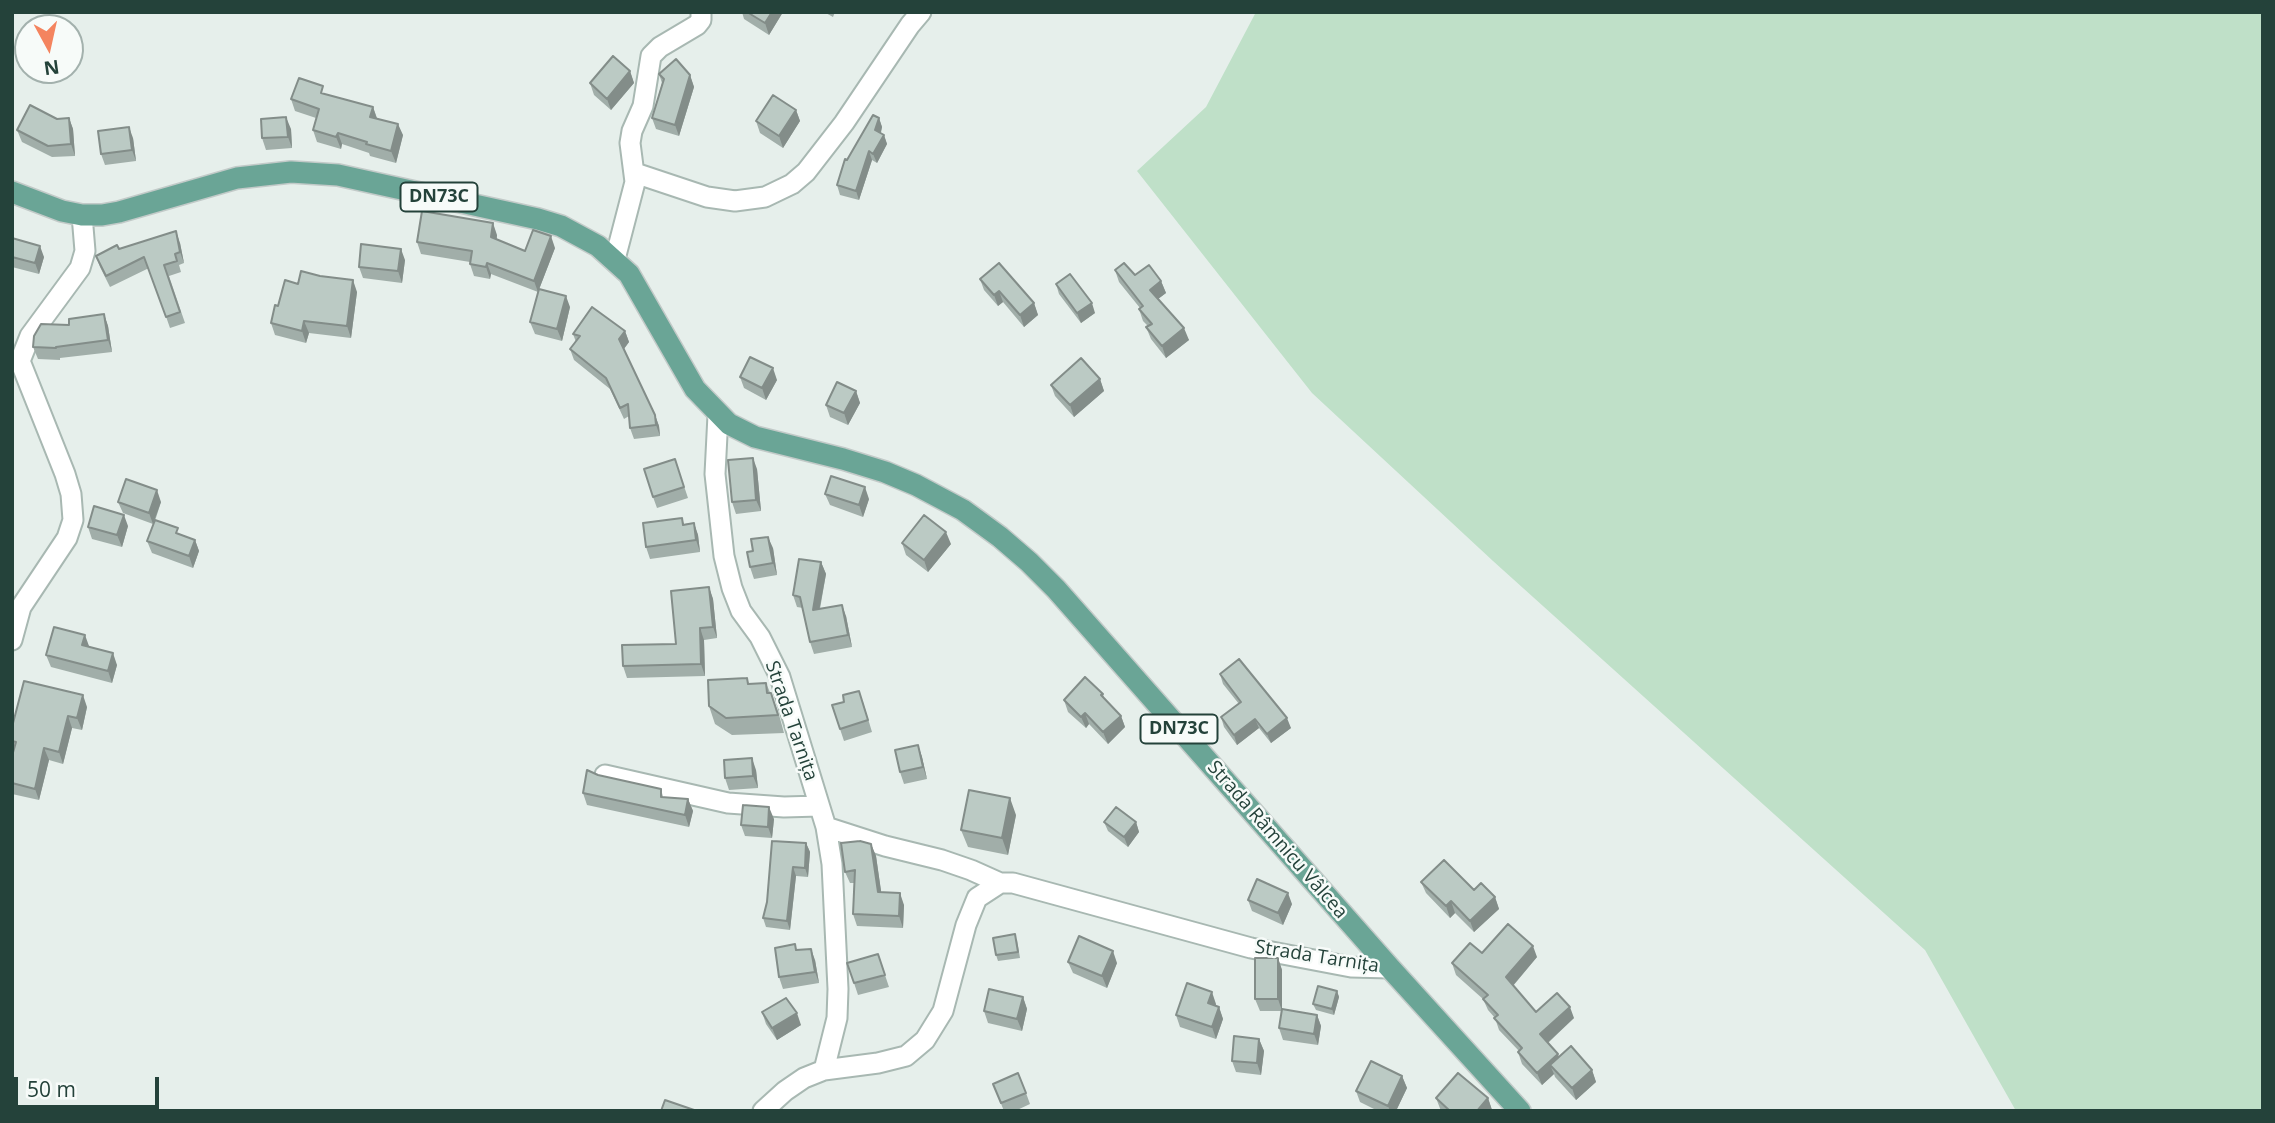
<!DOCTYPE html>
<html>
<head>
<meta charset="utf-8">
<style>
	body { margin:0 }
	#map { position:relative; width:2275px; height:1123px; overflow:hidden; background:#e6efeb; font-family:"Open Sans",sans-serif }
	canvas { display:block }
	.frame { position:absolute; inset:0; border:14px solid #24423a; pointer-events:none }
	.north { position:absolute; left:14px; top:14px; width:70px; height:70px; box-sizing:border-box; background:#f7fbf9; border:2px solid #a3b1ad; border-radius:50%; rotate:172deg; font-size:19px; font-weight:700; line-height:28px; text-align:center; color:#24423a }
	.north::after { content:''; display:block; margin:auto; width:24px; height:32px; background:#f4845f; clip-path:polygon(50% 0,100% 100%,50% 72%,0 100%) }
	.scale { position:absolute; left:14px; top:1077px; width:145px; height:32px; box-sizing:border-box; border:4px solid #24423a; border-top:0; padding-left:9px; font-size:21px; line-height:24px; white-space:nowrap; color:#24423a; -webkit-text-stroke:5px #f7fbf9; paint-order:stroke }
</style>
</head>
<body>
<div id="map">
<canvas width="2275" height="1123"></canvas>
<div class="frame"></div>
<div class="north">N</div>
<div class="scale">50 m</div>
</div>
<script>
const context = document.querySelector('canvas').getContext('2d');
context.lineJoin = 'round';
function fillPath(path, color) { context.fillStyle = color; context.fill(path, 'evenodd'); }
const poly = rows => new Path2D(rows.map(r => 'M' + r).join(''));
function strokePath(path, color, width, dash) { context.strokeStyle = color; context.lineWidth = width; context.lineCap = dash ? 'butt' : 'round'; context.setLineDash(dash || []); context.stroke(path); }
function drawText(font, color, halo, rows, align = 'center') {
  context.font = font + ' "Open Sans",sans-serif'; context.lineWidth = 5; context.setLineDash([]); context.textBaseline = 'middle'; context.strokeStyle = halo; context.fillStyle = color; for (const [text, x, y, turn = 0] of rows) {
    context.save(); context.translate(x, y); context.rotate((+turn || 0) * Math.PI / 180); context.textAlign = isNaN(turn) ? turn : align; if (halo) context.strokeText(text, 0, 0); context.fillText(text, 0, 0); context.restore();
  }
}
const green = poly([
	[1256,12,2263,12,2263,1111,2016,1111,1925,950,1493,561,1312,393,1137,171,1206,107]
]);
const minor = poly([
	[635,173,707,197,735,201,765,197,792,184,806,172,844,123,910,25,921,12],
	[615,259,635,182,630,143,632,131,643,106,651,56,660,47,697,25,701,20,701,12],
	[718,415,715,474,724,556,732,588,741,611,760,637,780,677,826,827,832,864,838,989,837,1018,824,1070],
	[12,640,21,607,67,538,73,520,71,494,65,474,20,361,30,336,80,268,85,251,82,215],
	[605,775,728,803,784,807,819,806],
	[826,827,885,846,942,860,971,870,1000,883],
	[763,1111,785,1091,804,1078,824,1070,878,1063,906,1056,925,1040,943,1011,966,925,977,898,1000,883,1013,883,1251,948,1351,967,1390,968]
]);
const primary = poly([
	[12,192,62,211,82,215,102,215,119,212,237,178,291,172,338,175,538,219,561,226,598,246,629,274,695,389,729,424,755,437,843,459,885,472,916,485,963,510,1000,537,1029,562,1056,589,1390,968,1520,1111]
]);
const wall = poly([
	[742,12,783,12,769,35,744,19],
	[824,12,835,12,833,17],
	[630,71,634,83,611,110,594,95,590,83],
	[659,74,690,75,694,87,679,136,656,129,652,118,662,83],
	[326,94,373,107,377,118,403,135,396,163,370,156,369,153,342,144,341,149,317,142,313,130,316,118,295,111,291,99],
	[796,110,800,121,783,148,760,133,756,121],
	[69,118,73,129,75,156,52,157,22,142,17,130,57,119],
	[879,118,882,127,881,133,884,135,887,144,877,163,872,160,859,200,840,195,837,185,847,160],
	[291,129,292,148,266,150,262,138],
	[133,138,136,161,105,165,101,154],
	[497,235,497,240,525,251,555,248,538,292,491,274,490,279,474,276,470,264,470,262,421,254,417,242],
	[12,238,44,257,39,274,12,267],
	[180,243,184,263,179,265,181,272,169,276,185,323,170,328,149,268,110,287,100,267,96,256],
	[405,260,402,283,363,278,359,267],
	[1115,270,1161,281,1166,293,1158,299,1189,340,1166,358,1151,339,1146,327,1148,326,1143,321,1139,309,1140,308,1119,282],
	[320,276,357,292,351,338,309,333,306,343,275,335,271,323,278,306,298,284],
	[980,279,1034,303,1038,315,1024,327,1003,302,998,306,984,290],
	[1056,284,1095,313,1081,323,1059,294],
	[570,307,562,341,535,334,530,322],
	[104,314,108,326,112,352,60,358,60,360,38,359,33,347,69,325],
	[625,331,629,342,624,349,655,415,659,426,660,436,634,439,630,428,629,416,624,419,610,389,574,360,570,349,576,342,573,334],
	[740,377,777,380,766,400,744,388],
	[1100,379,1104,391,1074,417,1055,396,1051,385],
	[856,391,860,403,848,425,830,417,826,405],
	[675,459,688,498,657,508,653,497],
	[757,469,761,511,736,514,732,502],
	[825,494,869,499,863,517,830,505],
	[118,502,161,502,154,524,195,540,199,551,193,568,152,553,147,541,153,524,123,513],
	[682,518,684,524,694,523,698,535,700,552,650,559,646,547],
	[128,526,122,547,92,539,88,527],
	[902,543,951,544,928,572,906,555],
	[773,548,777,575,754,579,750,567,753,551],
	[821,562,826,574,820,609,846,616,852,647,814,654,810,642,803,608,797,607,793,595],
	[709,587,713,599,717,638,704,640,705,676,627,678,623,666,676,644],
	[89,646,117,665,112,683,51,667,46,655],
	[1220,674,1291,728,1271,743,1259,728,1237,745,1224,727,1221,717,1239,704,1223,684],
	[747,678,749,684,766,683,778,711,784,733,732,735,715,724,709,706],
	[1103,694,1104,698,1121,716,1125,727,1108,744,1089,724,1086,728,1068,712,1064,700],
	[863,702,872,732,844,741,832,705],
	[87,707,82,730,72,728,63,764,49,760,39,800,12,794,12,756,13,752,12,727],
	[918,745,922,757,927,779,904,784,900,772],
	[756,770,758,788,729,790,725,778],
	[598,775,661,789,663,797,688,799,693,811,689,827,587,805,583,793],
	[1016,815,1008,855,968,847,961,830],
	[774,819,772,838,745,836,741,825],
	[1104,822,1136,822,1139,832,1128,847,1108,831],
	[806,843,810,852,808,877,796,876,790,930,766,927,763,918],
	[871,844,876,856,881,892,904,905,903,928,857,926,853,914,854,883,850,883,845,872],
	[1421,882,1474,890,1495,897,1499,909,1474,932,1455,913,1450,918,1426,893],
	[1248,900,1292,904,1283,925,1252,911],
	[1017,940,1020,958,998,961,996,955],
	[1482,953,1537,957,1513,986,1536,1012,1574,1018,1548,1043,1559,1057,1592,1070,1596,1082,1576,1100,1555,1077,1554,1074,1542,1085,1522,1064,1518,1052,1519,1051,1499,1030,1495,1018,1488,1010,1483,999,1456,975,1452,963],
	[878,954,889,987,858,995,854,983],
	[1278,958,1282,970,1282,1009,1317,1015,1321,1026,1318,1045,1283,1040,1279,1028,1282,1011,1260,1011,1255,999],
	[815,960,819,983,783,989,779,977],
	[1068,962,1117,963,1107,988,1073,973],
	[1337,991,1339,997,1334,1015,1316,1010,1313,1004],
	[1023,997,1027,1009,1022,1031,988,1023,984,1011],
	[1216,1004,1216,1006,1219,1007,1223,1019,1216,1039,1180,1027,1176,1015],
	[762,1012,801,1025,777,1040,766,1024],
	[1259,1039,1264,1051,1261,1075,1236,1072,1232,1061],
	[1402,1076,1407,1088,1396,1111,1378,1111,1360,1102,1356,1091],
	[993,1084,1026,1093,1030,1104,1015,1111,1004,1111],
	[1436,1098,1488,1098,1492,1110,1491,1111,1441,1111]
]);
const shadedWall = poly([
	[772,12,783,12,769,35,765,23],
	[630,71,634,83,611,110,607,99],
	[690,75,694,87,679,136,675,125],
	[373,107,377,119,370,117],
	[796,110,800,121,783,148,779,136],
	[286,117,291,129,292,148,288,137],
	[69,118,73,129,75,156,71,144],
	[879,118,882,127,879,139,875,130],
	[398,124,403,135,396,163,391,151],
	[129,127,133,138,136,161,132,150],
	[338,133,342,144,341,149,336,137],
	[884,135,887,144,877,163,873,154],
	[869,151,872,160,859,200,856,191],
	[493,223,497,235,495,249,491,237],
	[176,231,180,243,184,263,180,252],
	[551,236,555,248,538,292,534,281],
	[40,246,44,257,39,274,35,263],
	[401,249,405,260,402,283,398,271],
	[487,263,491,274,490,279,486,267],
	[353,280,357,292,351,338,347,326],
	[1161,281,1166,293,1154,302,1150,290],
	[999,291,1003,302,998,306,994,295],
	[566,296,570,307,562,341,557,329],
	[1034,303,1038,315,1024,327,1020,315],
	[1092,303,1095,313,1081,323,1077,313],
	[104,314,108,326,112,352,108,340],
	[304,321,309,333,306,343,302,331],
	[1184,328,1189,340,1166,358,1162,346],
	[625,331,629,342,623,350,619,339],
	[773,368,777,380,766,400,762,388],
	[1100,379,1104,391,1074,417,1070,405],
	[856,391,860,403,848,425,844,413],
	[655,415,659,426,660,436,656,425],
	[753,458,757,469,761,511,756,500],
	[865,487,869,499,863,517,859,505],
	[157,490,161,502,153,524,149,513],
	[124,515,128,526,122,547,117,535],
	[694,523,698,535,700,552,696,540],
	[946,532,951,544,928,572,924,560],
	[768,537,773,548,777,575,773,563],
	[195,540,199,551,193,568,189,556],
	[821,562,826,574,817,622,813,610],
	[709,587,713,599,717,638,713,627],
	[842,605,846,616,852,647,848,635],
	[700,628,704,640,705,676,701,664],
	[85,635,89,646,86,657,82,645],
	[113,653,117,665,112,683,108,671],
	[83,695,87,707,82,730,77,718],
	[1085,713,1089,724,1086,728,1081,717],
	[68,716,72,728,63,764,59,752],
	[1121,716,1125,727,1108,744,1103,732],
	[1287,718,1291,728,1271,743,1267,734],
	[1255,719,1259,728,1237,745,1234,735],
	[918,745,922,757,927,779,923,767],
	[44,748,49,760,39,800,35,789],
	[752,758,756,770,758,788,753,776],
	[1010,798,1016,815,1008,855,1002,838],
	[688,799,693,811,689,827,685,815],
	[769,807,774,819,772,838,768,827],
	[1136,822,1139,832,1128,847,1124,837],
	[806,843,810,852,808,877,805,868],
	[871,844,876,856,883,904,878,892],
	[793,867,796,876,790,930,787,921],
	[900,893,904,905,903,928,899,916],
	[1288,893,1292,904,1283,925,1278,913],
	[1495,897,1499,909,1474,932,1470,921],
	[1451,901,1455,913,1450,918,1446,906],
	[1533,946,1537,957,1510,989,1506,977],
	[811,949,815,960,819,983,815,972],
	[1113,951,1117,963,1107,988,1102,976],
	[1278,958,1282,970,1282,1011,1278,999],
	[1337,991,1339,997,1334,1015,1332,1009],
	[1212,992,1216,1004,1212,1015,1208,1003],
	[1023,997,1027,1009,1022,1031,1017,1019],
	[1219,1007,1223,1019,1216,1039,1212,1027],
	[1570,1007,1574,1018,1544,1046,1540,1034],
	[797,1013,801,1025,777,1040,772,1028],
	[1317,1015,1321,1026,1318,1045,1314,1034],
	[1259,1039,1264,1051,1261,1075,1257,1063],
	[1558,1054,1562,1065,1550,1065,1554,1074,1542,1085,1537,1073],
	[1592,1070,1596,1082,1576,1100,1572,1088],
	[1402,1076,1407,1088,1396,1111,1390,1111,1388,1106],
	[1488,1098,1492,1110,1491,1111,1477,1111]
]);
const building = poly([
	[747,12,772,12,765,23,747,12],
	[613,56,630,71,607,99,590,83,613,56],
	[676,59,690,75,675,125,652,118,664,79,659,74,676,59],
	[299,78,323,86,321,93,373,107,370,117,398,124,391,151,366,144,367,142,338,133,336,137,313,130,319,109,291,99,299,78],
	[773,95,796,110,779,136,756,121,773,95],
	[30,105,57,119,69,118,71,144,48,146,17,130,30,105],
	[873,115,879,118,875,130,884,135,873,154,869,151,856,191,837,185,845,159,847,160,873,115],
	[286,117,288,137,262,138,261,119,286,117],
	[129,127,132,150,101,154,98,131,129,127],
	[422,211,493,223,491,237,525,251,533,230,551,236,534,281,487,263,486,267,470,264,472,251,417,242,422,211],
	[176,231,180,252,175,254,177,261,164,265,180,312,166,317,144,257,106,276,96,256,117,245,119,249,176,231],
	[12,238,40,246,35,263,12,257,12,238],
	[361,244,401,249,398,271,359,267,361,244],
	[999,263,1034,303,1020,315,999,291,994,295,980,279,999,263],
	[1124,263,1135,275,1149,265,1161,281,1150,290,1184,328,1162,346,1146,327,1152,324,1139,309,1143,306,1115,270,1124,263],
	[301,271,320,276,353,280,347,326,304,321,302,331,271,323,275,305,278,306,285,280,298,284,301,271],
	[1070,274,1092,303,1077,313,1056,284,1070,274],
	[539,289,566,296,557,329,530,322,539,289],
	[592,307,625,331,619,339,655,415,656,425,630,428,628,404,620,408,606,378,570,349,580,336,573,334,592,307],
	[104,314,108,340,56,347,56,348,33,347,34,336,41,324,69,325,69,319,104,314],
	[750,357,773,368,762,388,740,377,750,357],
	[1081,358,1100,379,1070,405,1051,385,1081,358],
	[837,382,856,391,844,413,826,405,837,382],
	[753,458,756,500,732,502,728,460,753,458],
	[675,459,684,487,653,497,644,469,675,459],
	[831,476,865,487,859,505,825,494,831,476],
	[126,479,157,490,149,513,118,502,126,479],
	[94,506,124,515,117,535,88,527,94,506],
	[924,515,946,532,924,560,902,543,924,515],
	[682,518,683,525,694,523,696,540,646,547,643,523,682,518],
	[155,520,178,528,176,533,195,540,189,556,147,541,155,520],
	[768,537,773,563,750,567,747,552,753,551,751,539,768,537],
	[799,559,821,562,813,610,842,605,848,635,810,642,800,597,793,595,799,559],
	[709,587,713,627,700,628,701,664,623,666,622,645,676,644,671,591,709,587],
	[54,627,85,635,82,645,113,653,108,671,46,655,54,627],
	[1239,659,1287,718,1267,734,1255,719,1234,735,1221,717,1241,702,1220,674,1239,659],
	[1085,677,1103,694,1101,695,1121,716,1103,732,1085,713,1081,717,1064,700,1085,677],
	[747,678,748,684,766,683,767,693,771,693,778,715,726,718,709,706,708,680,747,678],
	[24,681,83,695,77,718,68,716,59,752,44,748,35,789,12,783,12,756,16,742,12,741,12,727,24,681],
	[859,691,868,720,840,729,832,705,844,702,843,695,859,691],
	[918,745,923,767,900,772,895,750,918,745],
	[752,758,753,776,725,778,724,760,752,758],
	[587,770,598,775,661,789,661,797,688,799,685,815,583,793,587,770],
	[969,790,1010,798,1002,838,961,830,969,790],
	[743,805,769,807,768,827,741,825,743,805],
	[1116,807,1136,822,1124,837,1104,822,1116,807],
	[772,841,806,843,805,868,793,867,787,921,763,918,767,902,772,841],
	[860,841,871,844,878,892,900,893,899,916,853,914,855,870,845,872,841,843,860,841],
	[1444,860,1474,890,1481,883,1495,897,1470,921,1451,901,1446,906,1421,882,1444,860],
	[1257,879,1288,893,1278,913,1248,900,1257,879],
	[1508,924,1533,946,1506,977,1536,1012,1557,993,1570,1007,1540,1034,1558,1054,1537,1073,1518,1052,1522,1048,1494,1018,1498,1015,1483,999,1488,995,1452,963,1470,943,1482,953,1508,924],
	[1015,934,1018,952,996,955,993,938,1015,934],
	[1079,936,1113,951,1102,976,1068,962,1079,936],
	[795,944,796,950,811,949,815,972,779,977,775,948,795,944],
	[878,954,885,975,854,983,847,963,878,954],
	[1255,958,1278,958,1278,999,1255,999,1255,958],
	[1187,983,1212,992,1208,1003,1219,1007,1212,1027,1176,1015,1187,983],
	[1318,986,1337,991,1332,1009,1313,1004,1318,986],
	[989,989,1023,997,1017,1019,984,1011,989,989],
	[786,998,797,1013,772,1028,762,1012,786,998],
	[1282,1009,1317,1015,1314,1034,1279,1028,1282,1009],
	[1234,1036,1259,1039,1257,1063,1232,1061,1234,1036],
	[1571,1046,1592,1070,1572,1088,1550,1065,1571,1046],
	[1371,1061,1402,1076,1388,1106,1356,1091,1371,1061],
	[1018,1073,1026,1093,1001,1103,993,1084,1018,1073],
	[1458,1073,1488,1098,1477,1111,1450,1111,1436,1098,1458,1073],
	[665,1100,697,1111,661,1111,665,1100]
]);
const shields = [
	[439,197,77],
	[1179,729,77]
];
const shieldNames = [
	["DN73C",439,197],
	["DN73C",1179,729]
];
const streetNames = [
	["Strada Tarnița",791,721,71],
	["Strada Râmnicu Vâlcea",1277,840,49],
	["Strada Tarnița",1317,957,9]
];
fillPath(green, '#bfe0c8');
strokePath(minor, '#a8b8b2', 23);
strokePath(primary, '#c2cac8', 24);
strokePath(minor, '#fff', 19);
strokePath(primary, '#6aa596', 21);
fillPath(wall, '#a1aea9');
fillPath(shadedWall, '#838d89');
fillPath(building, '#bbcac4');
strokePath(building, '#838d89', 2);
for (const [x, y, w] of shields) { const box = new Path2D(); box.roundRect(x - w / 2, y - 14.5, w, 29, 5); context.fillStyle = '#f7fbf9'; context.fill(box); strokePath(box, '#24423a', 2); }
drawText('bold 18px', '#24423a', null, shieldNames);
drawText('19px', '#24423a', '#f7fbf9', streetNames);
</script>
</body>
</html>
